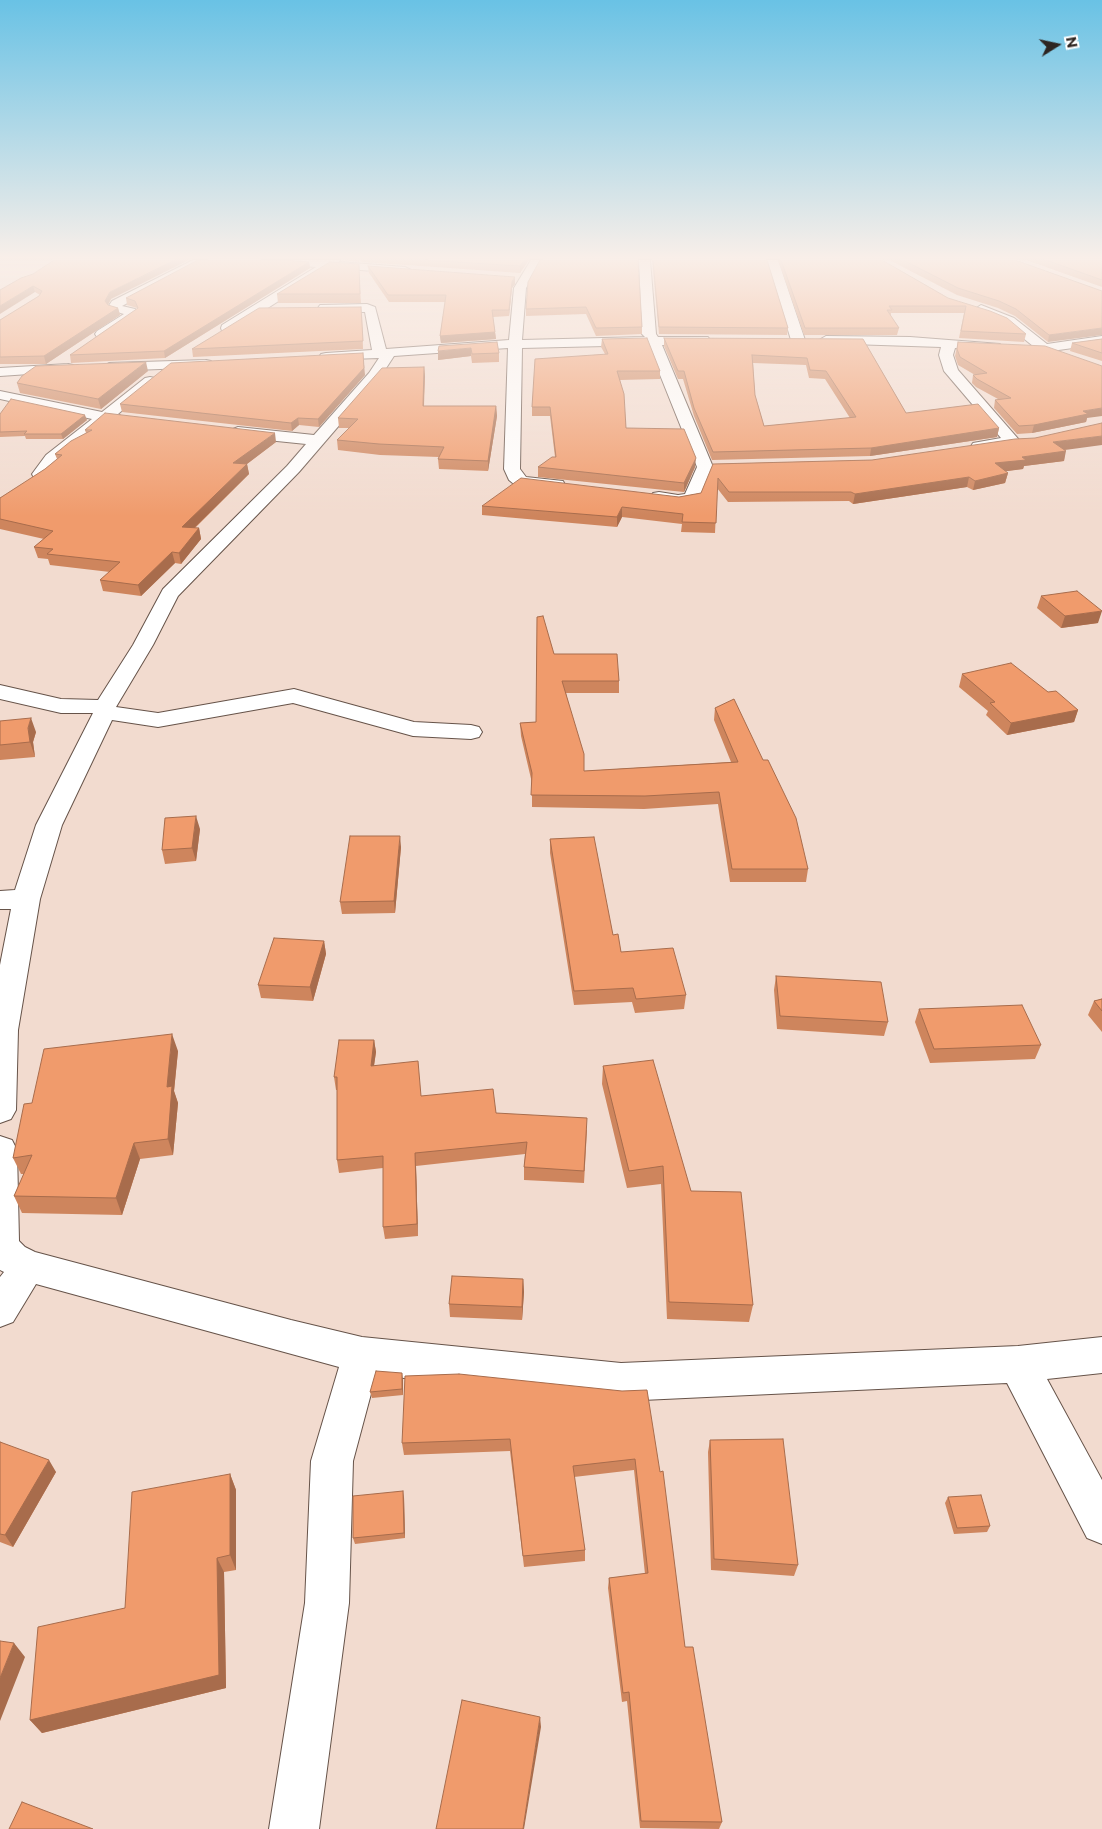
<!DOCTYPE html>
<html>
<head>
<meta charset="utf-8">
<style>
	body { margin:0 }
	#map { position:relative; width:1102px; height:1829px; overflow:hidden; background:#f2dbcf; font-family:Montserrat,sans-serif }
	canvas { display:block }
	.north { position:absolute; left:1032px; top:20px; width:50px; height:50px; -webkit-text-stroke:4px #fff; paint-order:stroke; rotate:80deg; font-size:14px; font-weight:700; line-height:20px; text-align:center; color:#2e2521 }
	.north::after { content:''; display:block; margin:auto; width:18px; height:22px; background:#2e2521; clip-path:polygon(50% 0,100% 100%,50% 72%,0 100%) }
</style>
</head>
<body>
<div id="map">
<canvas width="1102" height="1829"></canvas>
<div class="north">N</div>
</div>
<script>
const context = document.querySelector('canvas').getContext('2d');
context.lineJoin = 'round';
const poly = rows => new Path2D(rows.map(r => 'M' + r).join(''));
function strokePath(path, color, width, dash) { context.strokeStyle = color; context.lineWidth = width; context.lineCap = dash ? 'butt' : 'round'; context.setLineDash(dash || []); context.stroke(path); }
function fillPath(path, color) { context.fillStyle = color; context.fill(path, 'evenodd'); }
const minor = poly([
	[193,260,207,260,122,306,135,309,138,314,107,337,97,337,95,334,97,331,124,314,110,310,108,307,112,301,193,260],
	[262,260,340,260,339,262,405,267,411,270,405,273,330,268,232,331,222,331,221,328,222,325,316,267,267,263,262,260],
	[531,260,542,260,526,288,522,340,645,337,642,334,639,260,650,260,656,334,658,337,708,337,710,340,703,344,662,345,713,467,701,498,698,502,678,505,653,501,650,497,653,493,659,492,678,495,685,494,697,467,648,345,522,348,520,469,526,477,563,481,565,485,563,489,557,490,515,485,509,480,504,469,508,348,394,356,379,379,299,472,178,596,153,645,116,707,158,713,294,689,414,722,471,725,479,727,482,732,479,737,471,739,413,736,293,703,158,727,112,720,62,825,40,899,18,1030,16,1110,11,1119,0,1123,0,965,11,909,0,909,0,891,15,890,36,825,93,713,61,713,0,699,0,685,61,699,98,700,133,645,163,589,287,466,306,444,238,437,233,435,230,432,233,429,238,427,314,435,369,373,379,358,321,360,319,357,321,354,326,353,372,350,365,312,324,312,320,311,318,308,320,305,367,304,375,307,386,349,509,340,514,288,531,260],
	[767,260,778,260,805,340,803,343,793,343,791,340,767,260],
	[981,305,1014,318,1047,344,1102,336,1102,344,1044,352,1039,351,1006,324,977,312,975,309,981,305],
	[826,336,910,337,1000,344,1002,347,1000,350,995,351,955,348,953,355,958,370,1020,441,1018,444,1012,446,979,451,973,449,971,446,973,443,1001,438,944,371,939,355,941,347,821,343,819,340,826,336],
	[206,360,211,361,213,364,211,367,109,371,102,367,109,363,206,360],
	[68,364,73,365,75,368,73,371,0,376,0,368,68,364],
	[150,377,155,378,157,381,118,414,124,418,121,421,108,422,58,461,46,478,34,478,32,474,46,455,92,419,0,399,0,391,102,412,145,378,150,377],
	[0,1136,12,1140,17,1150,19,1241,25,1247,35,1252,291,1320,362,1337,621,1363,1018,1346,1102,1337,1102,1373,1047,1379,1102,1480,1102,1544,1087,1538,1007,1383,621,1401,376,1375,353,1461,349,1603,319,1829,269,1829,305,1603,311,1461,339,1367,36,1284,13,1322,0,1327,0,1277,4,1272,0,1270,0,1136]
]);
const wall = poly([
	[341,260,359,260,359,262,342,260],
	[360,260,529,260,520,273,362,262],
	[540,260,642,327,642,334,596,336,586,314,526,316,526,309],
	[651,260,767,260,788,328,787,335,659,334,652,260],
	[778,260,882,260,948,298,1026,334,1024,342,959,338,964,313,891,313,891,316,899,328,897,335,804,335],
	[889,260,1015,260,1102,291,1048,342,1015,316,998,308,957,295],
	[1026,260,1102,260,1102,287],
	[309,262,310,268,165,358,71,363,70,355,137,309,137,308,127,305,126,298],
	[368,266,515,284,512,288,509,316,493,317,496,339,441,343,440,336,445,302,389,302,369,273],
	[359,272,361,303,278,303,277,294],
	[21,278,111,299,108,305,118,308,120,315,46,364,0,364,0,320,40,295,35,292],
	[362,314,363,349,193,357,192,349],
	[664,338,863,339,906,413,999,428,997,437,870,456,712,460,694,416,683,379,678,379,664,346],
	[753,363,806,365,809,378,825,379,850,418,764,426,755,395],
	[602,339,660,371,660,379,620,380,626,428,695,467,684,492,538,477,538,467,555,457,550,416,532,416,532,407,605,354,601,347],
	[1102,339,1102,361,1070,351,1072,343],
	[958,342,1087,418,1086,422,1032,433,1017,434,994,408,995,400,998,399,976,387,972,383,973,375,975,375,958,365,955,356],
	[438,351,499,353,499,362,472,363,471,356,438,360],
	[424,367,425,376,424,406,496,406,497,416,488,471,439,469,438,459,439,457,380,455,338,450,337,440,349,428,339,428,338,418],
	[148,371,101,409,20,393,17,383],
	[365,375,319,427,299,425,292,431,122,412,120,404],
	[0,414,87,420,63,439,26,439,25,436,0,437],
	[85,430,276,442,247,464,249,474,195,528,199,528,201,539,181,564,175,563,141,596,103,591,100,580,110,572,50,565,48,559,38,558,34,547,44,539,0,529,0,498,45,469,57,459,55,454,86,433],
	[1065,450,1064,461,1024,466,1023,469,1005,471,1008,473,1005,483,973,490,967,487,853,504,849,501,728,502,717,488,715,533,681,532,682,524,622,517,617,527,482,515,482,506,679,497,701,493,713,464,872,460],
	[1041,596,1098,623,1061,628,1037,608],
	[554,654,619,681,619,693,566,693,584,771,731,762,714,720,715,708,808,869,806,882,730,882,718,804,644,809,532,807,532,783,521,736,520,723,536,722],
	[962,674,1048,692,1078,710,1074,722,1007,735,986,715,988,711,959,687],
	[0,721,36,732,33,742,35,757,0,760],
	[200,829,196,861,165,864,162,850],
	[550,839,613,935,621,952,686,995,684,1009,635,1013,632,1002,574,1005,550,853],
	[401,847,395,913,342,914,340,902],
	[324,941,326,954,313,1001,261,998,258,985],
	[776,976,888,1022,884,1036,777,1029,774,990],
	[1102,999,1102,1032,1088,1015,1094,1001],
	[919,1009,1041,1045,1035,1059,930,1063,915,1022],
	[374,1040,376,1052,374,1066,421,1096,496,1113,587,1130,584,1183,524,1180,524,1167,525,1154,416,1166,418,1236,385,1239,383,1227,383,1168,339,1173,337,1160,337,1090,336,1090,334,1077],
	[178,1051,174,1091,178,1103,173,1155,140,1159,122,1215,22,1213,14,1196,24,1174,21,1174,13,1158,32,1103],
	[603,1066,691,1191,753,1305,749,1322,667,1319,661,1184,627,1188,602,1084],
	[523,1279,524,1292,522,1320,450,1317,449,1304],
	[403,1380,403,1395,372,1398,370,1392],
	[622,1391,685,1647,722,1822,719,1829,640,1828,627,1701,622,1702,608,1588,609,1578,645,1574,634,1470,574,1477,585,1550,585,1561,524,1567,510,1451,404,1455,402,1443],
	[710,1440,798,1565,794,1576,711,1570,708,1452],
	[0,1442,56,1472,13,1547,0,1542],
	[230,1474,236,1490,236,1570,224,1572,226,1688,42,1733,30,1720,125,1608],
	[404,1497,405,1538,355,1544,353,1538],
	[948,1497,990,1526,987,1532,954,1534,945,1503]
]);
const shadedWall = poly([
	[175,260,189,260,111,299,106,308,105,301,110,292],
	[524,260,529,260,520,273,520,266],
	[309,262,310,268,165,358,164,351],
	[515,277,515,284,512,288,509,316,509,310,512,281],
	[33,286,35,292,0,314,0,306],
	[118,308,120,315,46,364,44,356],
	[1102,328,1102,335,1048,342,1049,335],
	[495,332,496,339,441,343,440,336],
	[471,348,471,356,438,360,438,351],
	[363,353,365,375,319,427,318,419],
	[146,362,148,371,101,409,98,399],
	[424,367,425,376,423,415,423,406],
	[496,406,497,416,488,471,488,461],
	[1102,408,1102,416,1087,418,1086,422,1032,433,1034,425,1083,411],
	[85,415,87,420,63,439,61,434],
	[298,418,299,425,292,431,291,423],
	[999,428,997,437,870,456,871,448],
	[275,433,276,442,235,473,233,463],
	[1102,436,1102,445,1050,452,1053,442],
	[1066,451,1064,461,1024,466,1023,469,993,473,995,463,1022,457],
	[696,458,695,467,684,492,684,483],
	[247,464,249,474,184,538,182,527],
	[1008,473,1005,483,973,490,975,481],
	[969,477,967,487,853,504,855,494],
	[622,507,622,517,617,527,617,517],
	[199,528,201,539,181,564,179,553],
	[172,552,175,563,141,596,138,585],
	[1102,611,1098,623,1061,628,1065,616],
	[1078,710,1074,722,1007,735,1011,723],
	[31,718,36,732,33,742,35,757,30,742,28,728],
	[196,816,200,829,196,861,192,848],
	[400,836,401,847,395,913,394,901],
	[324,941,326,954,313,1001,310,987],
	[172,1034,178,1051,174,1091,178,1103,173,1155,168,1139,167,1087],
	[374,1040,376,1052,372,1078,371,1066],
	[134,1143,140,1159,122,1215,116,1198],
	[415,1153,416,1166,418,1236,417,1224],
	[523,1279,524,1292,522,1320,522,1307],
	[402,1373,403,1380,403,1395,402,1389],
	[49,1460,56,1472,13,1547,5,1535],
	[230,1474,236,1490,236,1570,230,1555],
	[403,1491,404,1497,405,1538,404,1533],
	[217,1558,224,1572,226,1688,42,1733,30,1720],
	[14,1643,25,1657,0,1721,0,1678],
	[540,1717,541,1727,524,1829,523,1829]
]);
const building = poly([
	[54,260,175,260,110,292,105,301,108,305,118,308,44,356,0,357,0,320,39,296,42,291,33,286,0,306,0,290,21,278,33,274,54,260],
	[198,260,284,260,309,262,164,351,70,355,138,308,135,301,126,298,198,260],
	[425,260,524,260,520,266,425,260],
	[540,260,638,260,642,327,596,328,586,307,526,309,528,282,540,260],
	[653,260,767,260,788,328,659,327,653,260],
	[781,260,882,260,948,298,990,311,1007,318,1026,334,961,331,966,306,889,306,892,310,887,310,899,328,805,328,781,260],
	[903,260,1015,260,1102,291,1102,328,1049,335,1016,309,999,301,958,288,903,260],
	[1046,260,1102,260,1102,280,1046,260],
	[330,262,359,264,360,294,277,294,330,262],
	[368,266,515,277,512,281,509,310,492,310,495,332,440,336,446,295,388,295,368,266],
	[361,307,363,341,192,349,259,308,361,307],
	[647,338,660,371,617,371,624,394,626,428,684,429,696,458,684,483,538,467,552,457,556,457,550,407,532,407,535,359,608,354,602,339,647,338],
	[664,338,863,339,906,413,978,404,999,428,871,448,713,452,694,408,684,371,678,371,664,338],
	[752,355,807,358,810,370,826,371,856,417,764,426,755,395,752,355],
	[1102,339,1102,353,1072,343,1102,339],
	[497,342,499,353,472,354,471,348,438,351,439,346,497,342],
	[958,342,1045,346,1102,366,1102,408,1083,411,1088,414,1034,425,1019,426,995,400,1011,398,977,379,973,375,987,373,960,357,957,349,958,342],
	[363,353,364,368,318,419,298,418,291,423,120,404,171,363,363,353],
	[146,362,98,399,17,383,22,376,36,366,146,362],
	[424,367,423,406,496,406,488,461,438,459,444,447,379,444,337,440,358,419,338,418,382,368,424,367],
	[11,399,85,415,61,434,24,434,27,431,0,432,0,414,11,399],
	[105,413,275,433,233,463,247,464,182,527,199,528,179,553,172,552,138,585,100,580,120,562,47,554,53,549,34,547,53,531,0,519,0,498,45,469,62,455,55,454,71,441,92,430,85,430,105,413],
	[1102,423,1102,436,1053,442,1066,451,1022,457,1026,460,995,463,1008,473,975,481,969,477,855,494,851,492,729,492,718,478,716,523,682,522,683,514,622,507,617,517,482,506,521,478,679,497,701,493,713,464,872,460,1015,439,1035,438,1102,423],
	[1077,591,1102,611,1065,616,1041,596,1077,591],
	[543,616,554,654,617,654,619,681,562,681,584,754,584,771,738,762,715,708,734,699,763,760,768,760,796,818,808,869,732,869,719,792,645,796,531,795,532,773,520,723,536,722,537,617,543,616],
	[1011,663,1048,692,1056,691,1078,710,1011,723,990,703,995,702,962,674,1011,663],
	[31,718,28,728,30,742,0,745,0,721,31,718],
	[196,816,192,848,162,850,165,818,196,816],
	[350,836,400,836,394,901,340,902,350,836],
	[594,837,613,935,618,934,621,952,673,948,686,995,636,999,633,988,574,991,550,839,594,837],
	[274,938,324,941,310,987,258,985,274,938],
	[776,976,881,982,888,1022,780,1016,776,976],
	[1102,999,1102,1011,1094,1001,1102,999],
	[1022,1005,1041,1045,934,1049,919,1009,1022,1005],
	[172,1034,167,1087,172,1086,168,1139,134,1143,116,1198,14,1196,32,1155,13,1158,24,1104,32,1103,44,1049,172,1034],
	[339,1040,374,1040,371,1066,418,1061,421,1096,493,1089,496,1113,587,1118,584,1171,524,1167,527,1142,415,1153,417,1224,383,1227,383,1156,337,1160,337,1077,334,1077,339,1040],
	[653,1060,691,1191,741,1192,753,1305,669,1302,663,1166,629,1171,603,1066,653,1060],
	[452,1276,523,1279,522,1307,449,1304,452,1276],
	[376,1371,402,1373,402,1389,370,1392,376,1371],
	[459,1374,622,1391,647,1390,660,1472,663,1471,685,1647,693,1647,722,1822,641,1821,629,1692,623,1693,609,1578,648,1573,635,1459,573,1466,585,1550,523,1556,510,1439,402,1443,405,1376,459,1374],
	[783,1439,798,1565,714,1559,710,1440,783,1439],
	[0,1442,49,1460,5,1535,0,1534,0,1442],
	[230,1474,230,1555,217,1558,219,1675,30,1720,38,1627,125,1608,132,1492,230,1474],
	[403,1491,404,1533,353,1538,353,1496,403,1491],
	[981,1495,990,1526,957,1528,948,1497,981,1495],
	[0,1641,14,1643,0,1678,0,1641],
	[462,1700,540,1717,523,1829,436,1829,462,1700],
	[22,1802,93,1829,9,1829,22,1802]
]);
strokePath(minor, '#665349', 2);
fillPath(minor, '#fff');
fillPath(wall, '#ce855d');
fillPath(shadedWall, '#a86c4c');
fillPath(building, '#f09b6c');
strokePath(building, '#a86c4c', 1);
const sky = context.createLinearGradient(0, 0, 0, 516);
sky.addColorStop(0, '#69c2e5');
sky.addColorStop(0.5, '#f9efe9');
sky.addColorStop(1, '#f9efe900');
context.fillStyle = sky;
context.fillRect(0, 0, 1102, 516);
</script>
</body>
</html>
